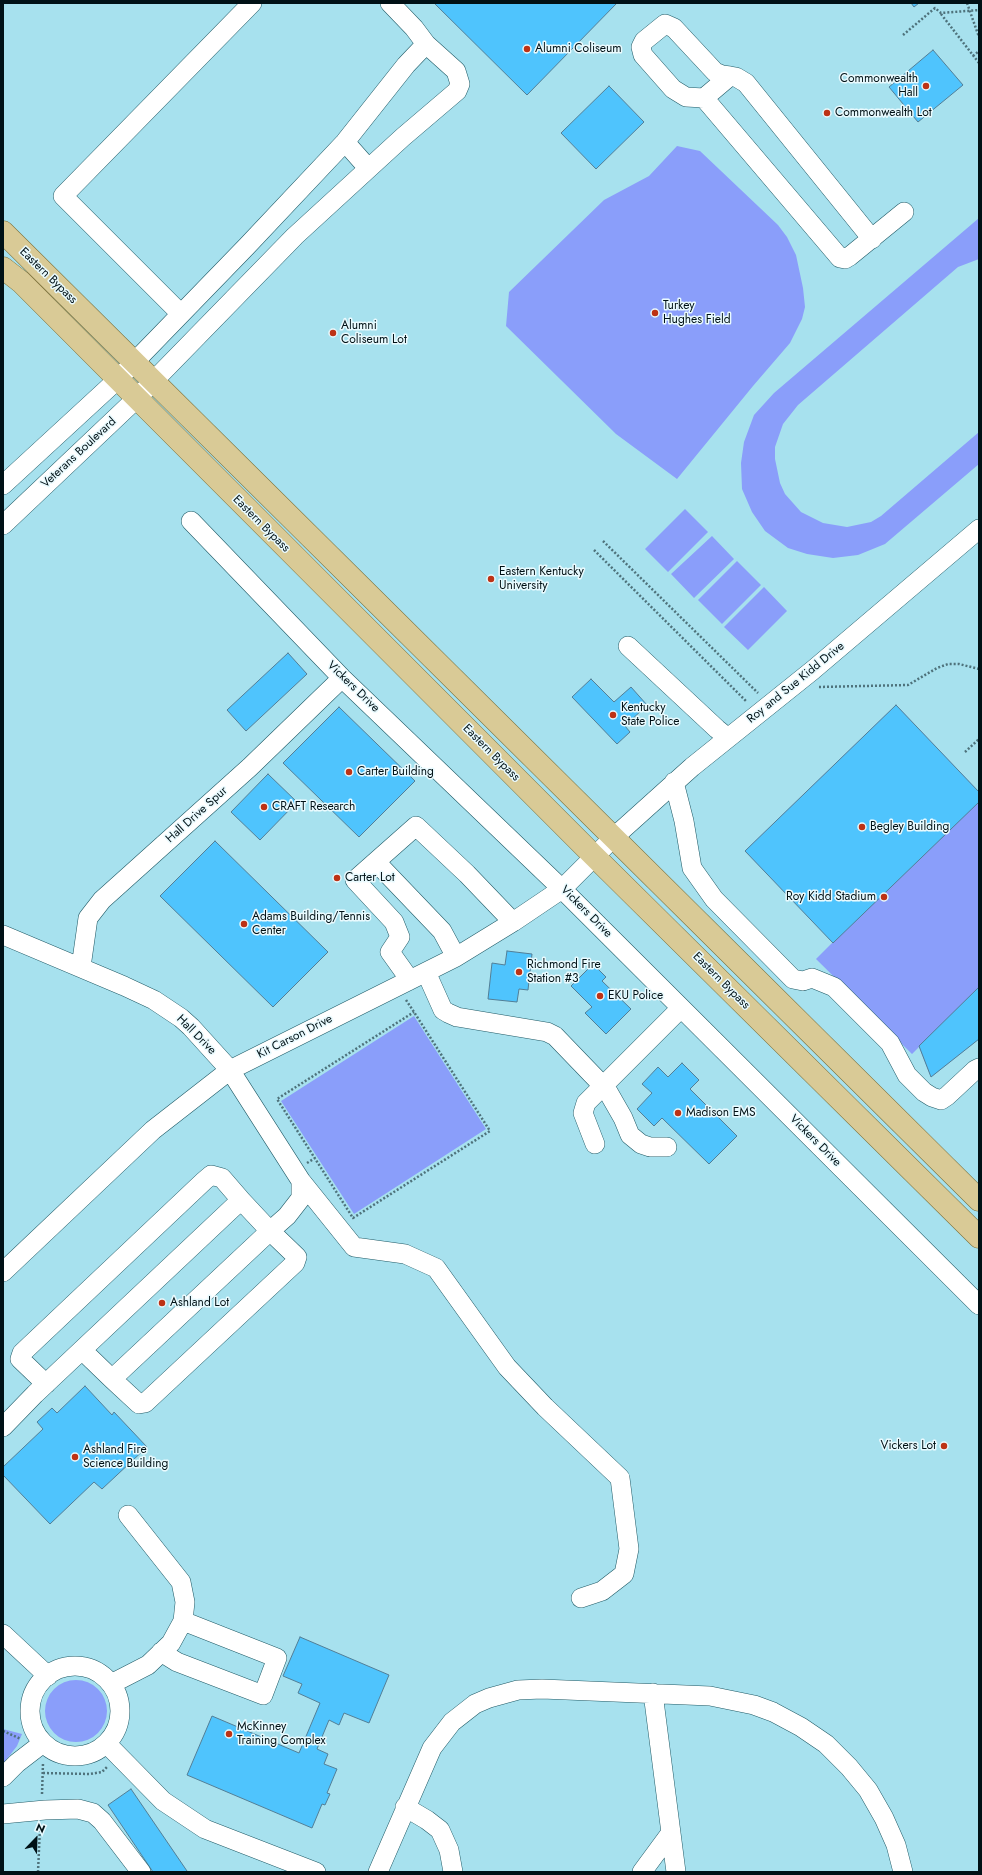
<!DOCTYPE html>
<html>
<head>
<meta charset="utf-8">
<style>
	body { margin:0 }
	#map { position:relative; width:982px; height:1875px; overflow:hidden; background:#a7e1ee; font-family:Jost,sans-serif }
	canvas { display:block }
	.frame { position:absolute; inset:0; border:4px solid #001116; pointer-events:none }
	.north { position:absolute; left:16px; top:1819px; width:40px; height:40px; -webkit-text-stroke:3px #e9fafe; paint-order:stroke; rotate:23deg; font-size:11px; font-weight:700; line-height:16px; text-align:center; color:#001116 }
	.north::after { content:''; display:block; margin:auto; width:14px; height:18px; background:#001116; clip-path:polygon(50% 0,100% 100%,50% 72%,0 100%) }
</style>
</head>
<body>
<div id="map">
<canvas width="982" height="1875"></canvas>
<div class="frame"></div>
<div class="north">N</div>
</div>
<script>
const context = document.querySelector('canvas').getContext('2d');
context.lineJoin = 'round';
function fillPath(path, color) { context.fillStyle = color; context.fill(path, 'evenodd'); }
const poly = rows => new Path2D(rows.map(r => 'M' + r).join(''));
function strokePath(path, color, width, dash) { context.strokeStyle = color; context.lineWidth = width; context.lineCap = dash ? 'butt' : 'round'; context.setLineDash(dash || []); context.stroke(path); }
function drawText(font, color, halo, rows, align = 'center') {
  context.font = font + ' Jost,sans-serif'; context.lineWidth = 3; context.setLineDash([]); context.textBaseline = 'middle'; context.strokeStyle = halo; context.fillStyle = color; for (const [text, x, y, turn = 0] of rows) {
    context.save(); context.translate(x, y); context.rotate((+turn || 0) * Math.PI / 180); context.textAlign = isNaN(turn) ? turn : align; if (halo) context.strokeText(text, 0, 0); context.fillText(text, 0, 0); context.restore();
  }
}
const green = poly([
	[677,146,700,151,778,225,787,237,796,255,803,288,805,307,802,319,790,343,753,386,677,479,616,434,506,326,509,292,604,200,649,176],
	[979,218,979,259,958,267,798,405,783,424,775,447,775,459,780,483,785,494,801,512,823,523,847,527,871,522,881,516,979,432,979,464,885,544,858,555,833,558,807,554,788,548,765,531,752,512,742,489,741,463,744,442,754,415,774,393],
	[685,509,708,532,668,572,645,549],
	[712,536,734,559,694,598,671,574],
	[737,561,761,585,722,624,698,600],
	[764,587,787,611,748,650,724,627],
	[896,705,979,792,979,1039,931,1077,919,1047,912,1054,816,959,833,942,745,851],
	[414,1016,486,1129,354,1214,281,1101],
	'45 1711a31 31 0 1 1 62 0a31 31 0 1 1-62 0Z',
	[3,1729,22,1734,17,1746,3,1764]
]);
const building = poly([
	[434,3,617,3,527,95,434,3],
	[911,3,919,3,914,7,911,3],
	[933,50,963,85,918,122,889,87,933,50],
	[609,86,644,122,596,169,561,133,609,86],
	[288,653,307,674,246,731,227,710,288,653],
	[591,679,614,702,631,687,647,705,625,726,630,732,617,744,572,697,591,679],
	[896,705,979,792,979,802,833,943,745,851,896,705],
	[339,707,415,781,359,837,283,763,339,707],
	[268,774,297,802,260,840,231,812,268,774],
	[215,841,328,952,273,1007,160,896,215,841],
	[507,951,532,954,528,990,519,989,517,1002,488,999,492,963,505,965,507,951],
	[593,964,606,977,602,981,631,1009,606,1034,585,1013,592,1007,571,986,593,964],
	[979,987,979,1039,931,1077,919,1046,979,987],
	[682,1063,699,1080,690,1089,737,1136,709,1164,662,1118,654,1126,637,1109,652,1093,642,1084,658,1067,668,1077,682,1063],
	[85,1386,112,1415,114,1412,147,1447,102,1489,94,1482,50,1524,3,1475,3,1467,43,1429,37,1422,52,1408,57,1413,85,1386],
	[300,1637,389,1675,369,1723,344,1713,339,1725,329,1720,317,1749,328,1754,324,1764,337,1769,327,1793,330,1794,325,1805,322,1804,312,1828,187,1775,212,1716,299,1753,320,1703,298,1693,302,1684,283,1676,300,1637],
	[131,1789,187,1871,185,1872,153,1872,108,1805,131,1789]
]);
const path = poly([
	[967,3,979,37],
	[941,14,979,63],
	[903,35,935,8,941,13,979,10],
	[973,56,979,51],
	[603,541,758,693],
	[594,550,747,702],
	[819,687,908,685,937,668,948,664,959,664,979,669],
	[965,752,979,739],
	[406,1000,414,1012,490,1131,353,1218,277,1099,414,1012],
	[307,1163,315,1158],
	[3,1731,21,1739],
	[43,1773,90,1774,102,1772,107,1767],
	[42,1794,43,1763],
	[38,1872,40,1827]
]);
const minor = poly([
	[390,3,414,28,426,44],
	[730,76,704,98,686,97,673,89,643,55,641,47,644,41,665,24,674,28,715,72,722,75,730,76,736,77,746,83,872,239],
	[704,98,840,258,845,259,850,256,904,212],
	[345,142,368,168],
	[181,314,63,196,252,3],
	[3,485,117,380,247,246,345,142,406,65,426,44,456,71,460,84,457,91,403,137,295,236,136,399,3,525],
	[191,521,342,678,562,889,979,1305],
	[628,646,717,729,728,738],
	[674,782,684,821,692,868,714,899,793,979,803,981,812,978,834,987,890,1043,907,1075,924,1092,932,1097,941,1100,947,1096,975,1070,979,1068],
	[376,862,442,931,456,957],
	[3,935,124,986,154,1000,181,1018,191,1027,230,1070,301,1181,301,1198,287,1216,270,1231,241,1200,35,1394,3,1427],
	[81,967,88,918,102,900,250,767,342,678],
	[426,972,443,1010,448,1013,457,1017,547,1032,555,1036,607,1090,623,1118,630,1135,641,1144,650,1147,667,1147],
	[410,980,390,952,400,937,394,922,355,880,416,826,467,874,513,922],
	[595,1144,583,1113,586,1103,681,1008],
	[301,1181,354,1247,405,1254,436,1268,507,1367,545,1407,620,1478,629,1549,624,1574,602,1591,581,1598],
	[3,1272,153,1130,230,1070,456,957,513,922,562,889,613,838,692,767,813,670,979,529],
	[82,1350,112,1379,139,1404,145,1403,295,1263,297,1257,270,1231,112,1379],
	[46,1384,20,1359,22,1353,204,1181,211,1175,222,1178,241,1200],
	[3,1634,48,1676],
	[161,1652,177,1662,263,1695,277,1658,183,1621],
	'30 1711a45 45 0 1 1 90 0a45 45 0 1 1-90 0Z',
	[111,1684,148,1665,171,1643,183,1621,185,1602,181,1582,128,1515],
	[653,1693,676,1872],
	[107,1744,163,1801,205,1829,316,1872],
	[3,1777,17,1763,43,1743],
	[405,1807,427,1820,440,1830,449,1850,453,1872],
	[3,1814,45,1810,78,1809,93,1813,102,1821,141,1872],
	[378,1872,432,1748,452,1722,475,1704,489,1698,518,1690,542,1689,710,1696,754,1705,773,1712,801,1727,826,1744,849,1767,868,1790,884,1818,896,1845,903,1872],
	[642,1872,670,1834]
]);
const major = poly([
	[3,232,979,1200],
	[3,268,21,282,594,856,979,1237]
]);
const markers = [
	[527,49,4,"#bd3215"],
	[926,86,4,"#bd3215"],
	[827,113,4,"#bd3215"],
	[655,313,4,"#bd3215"],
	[333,333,4,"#bd3215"],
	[491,579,4,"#bd3215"],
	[613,715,4,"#bd3215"],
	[349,772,4,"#bd3215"],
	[264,807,4,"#bd3215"],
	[862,827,4,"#bd3215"],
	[337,878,4,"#bd3215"],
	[884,897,4,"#bd3215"],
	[244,924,4,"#bd3215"],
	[519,972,4,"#bd3215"],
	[600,996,4,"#bd3215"],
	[678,1113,4,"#bd3215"],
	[162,1303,4,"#bd3215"],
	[944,1446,4,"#bd3215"],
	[75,1457,4,"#bd3215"],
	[229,1734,4,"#bd3215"]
];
const poiNames = [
	["Alumni Coliseum",535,49],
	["Commonwealth",918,79,"right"],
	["Hall",918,93,"right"],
	["Commonwealth Lot",835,113],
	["Turkey",663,306],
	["Hughes Field",663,320],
	["Alumni",341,326],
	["Coliseum Lot",341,340],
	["Eastern Kentucky",499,572],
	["University",499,586],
	["Kentucky",621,708],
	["State Police",621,722],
	["Carter Building",357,772],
	["CRAFT Research",272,807],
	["Begley Building",870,827],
	["Carter Lot",345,878],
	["Roy Kidd Stadium",876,897,"right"],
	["Adams Building/Tennis",252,917],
	["Center",252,931],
	["Richmond Fire",527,965],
	["Station #3",527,979],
	["EKU Police",608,996],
	["Madison EMS",686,1113],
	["Ashland Lot",170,1303],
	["Vickers Lot",936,1446,"right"],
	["Ashland Fire",83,1450],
	["Science Building",83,1464],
	["McKinney",237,1727],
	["Training Complex",237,1741]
];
const streetNames = [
	["Eastern Bypass",48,276,44],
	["Veterans Boulevard",79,453,-43],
	["Eastern Bypass",261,524,45],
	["Roy and Sue Kidd Drive",796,683,-39],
	["Vickers Drive",353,687,44],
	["Eastern Bypass",491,753,45],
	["Hall Drive Spur",197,815,-42],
	["Vickers Drive",586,912,45],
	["Eastern Bypass",721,981,45],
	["Hall Drive",196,1035,45],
	["Kit Carson Drive",295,1037,-27],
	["Vickers Drive",815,1141,45]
];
fillPath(green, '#8a9efa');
fillPath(building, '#4fc4fd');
strokePath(building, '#527e96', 1);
strokePath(minor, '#205a66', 20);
strokePath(major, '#7c723c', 23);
strokePath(path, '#4e727b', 2.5, [2, 2]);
strokePath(minor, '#fff', 19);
strokePath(major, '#d9ca96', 22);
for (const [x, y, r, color] of markers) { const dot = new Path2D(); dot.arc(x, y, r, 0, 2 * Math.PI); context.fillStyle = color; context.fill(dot); strokePath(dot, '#e9fafe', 1.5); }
drawText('12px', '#001116', '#e9fafe', poiNames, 'left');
drawText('12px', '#001116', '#e9fafe', streetNames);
</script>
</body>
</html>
